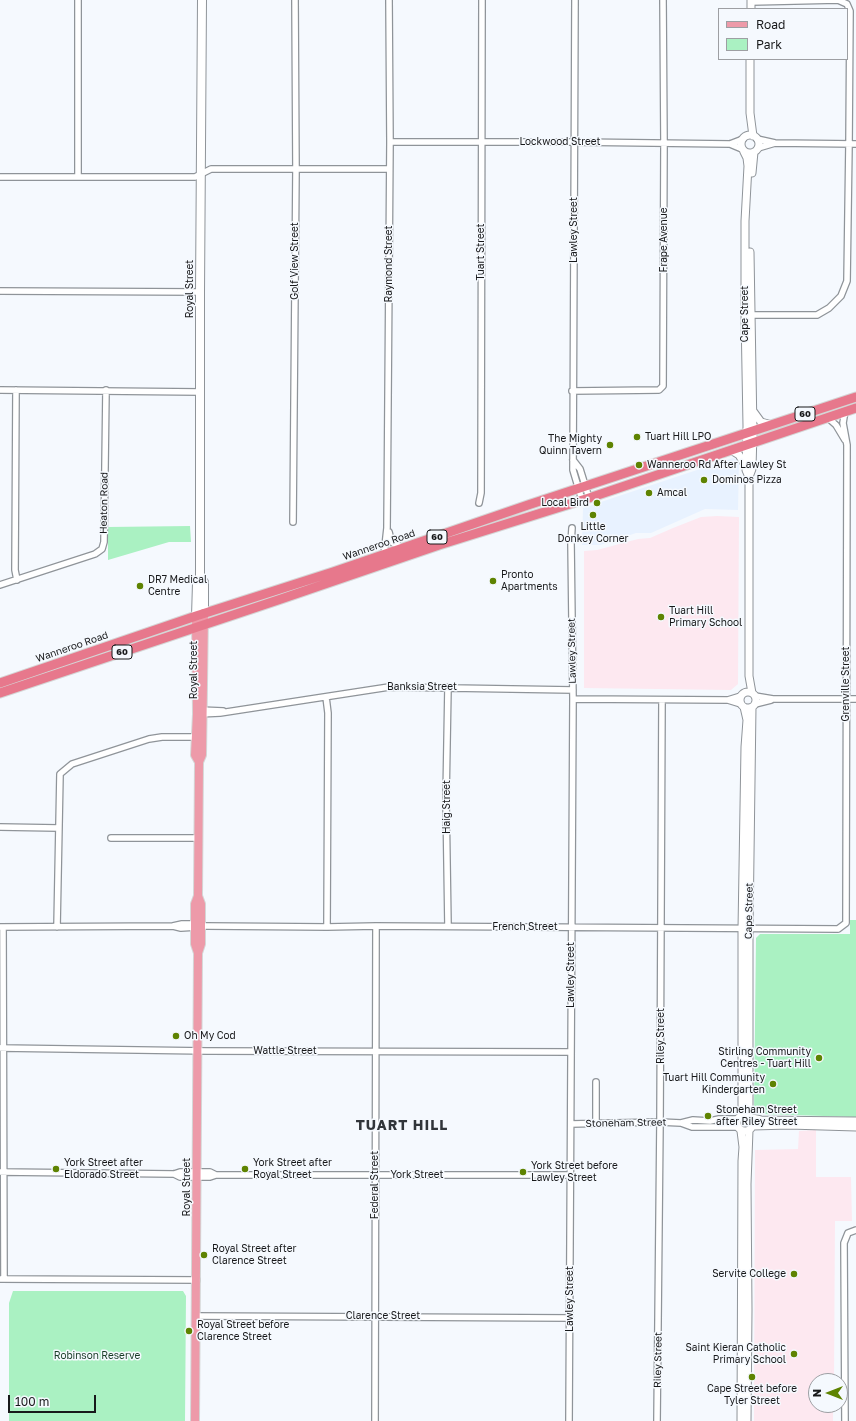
<!DOCTYPE html>
<html>
<head>
<meta charset="utf-8">
<style>
	body { margin:0 }
	#map { position:relative; width:856px; height:1421px; overflow:hidden; background:#f5f9fe; font-family:"Golos Text",sans-serif }
	canvas { display:block }
	.legend { position:absolute; left:718px; top:8px; width:130px; height:52px; box-sizing:border-box; background:#f5f9fe; border:1px solid #9d9fa3; margin:0; padding:5px 7px; list-style:none; font-size:12px; color:#18191b }
	.legend li { display:flex; align-items:center; gap:8px; height:20px }
	.legend b { width:20px; border:1px solid #9d9fa3 }
	.north { position:absolute; left:808px; top:1373px; width:40px; height:40px; box-sizing:border-box; background:#f5f9fe; border:1px solid #9d9fa3; border-radius:50%; rotate:270deg; font-size:11px; font-weight:700; line-height:16px; text-align:center; color:#18191b }
	.north::after { content:''; display:block; margin:auto; width:14px; height:18px; background:#5e8301; clip-path:polygon(50% 0,100% 100%,50% 72%,0 100%) }
	.scale { position:absolute; left:8px; top:1395px; width:88px; height:18px; box-sizing:border-box; border:2px solid #18191b; border-top:0; padding-left:5px; font-size:12px; line-height:14px; white-space:nowrap; color:#18191b; -webkit-text-stroke:3px #f5f9fe; paint-order:stroke }
</style>
</head>
<body>
<div id="map">
<canvas width="856" height="1421"></canvas>
<ul class="legend">
<li><b style="height:5px;background:#ed9aa9"></b>Road</li>
<li><b style="height:11px;background:#aaf1c2"></b>Park</li>
</ul>
<div class="north">N</div>
<div class="scale">100 m</div>
</div>
<script>
const context = document.querySelector('canvas').getContext('2d');
context.lineJoin = 'round';
function fillPath(path, color) { context.fillStyle = color; context.fill(path, 'evenodd'); }
const poly = rows => new Path2D(rows.map(r => 'M' + r).join(''));
function strokePath(path, color, width, dash) { context.strokeStyle = color; context.lineWidth = width; context.lineCap = dash ? 'butt' : 'round'; context.setLineDash(dash || []); context.stroke(path); }
function drawText(font, color, halo, rows, align = 'center') {
  context.font = font + ' "Golos Text",sans-serif'; context.lineWidth = 3; context.setLineDash([]); context.textBaseline = 'middle'; context.strokeStyle = halo; context.fillStyle = color; for (const [text, x, y, turn = 0] of rows) {
    context.save(); context.translate(x, y); context.rotate((+turn || 0) * Math.PI / 180); context.textAlign = isNaN(turn) ? turn : align; if (halo) context.strokeText(text, 0, 0); context.fillText(text, 0, 0); context.restore();
  }
}
const built = poly([
	[733,458,739,461,738,510,705,509,651,533,636,533,600,545,582,545,583,508]
]);
const education = poly([
	[717,516,739,517,738,684,731,690,584,688,584,551,597,550,638,539,650,538,673,528,701,517],
	[816,1130,816,1177,851,1177,852,1221,835,1221,834,1381,816,1381,816,1405,833,1405,833,1421,754,1421,755,1150,798,1149,799,1131]
]);
const green = poly([
	[190,526,191,542,169,542,108,560,108,527],
	[850,920,856,920,856,1117,760,1114,754,1110,756,938,760,934,850,934],
	[13,1291,183,1291,186,1296,185,1421,9,1421,9,1303]
]);
const minor = poly([
	[78,0,78,177],
	[575,0,573,470,582,500],
	[757,139,775,143,856,144],
	[390,142,575,142,730,144,743,139],
	[730,144,742,149],
	[758,148,775,143],
	[0,177,195,177,211,169,389,169],
	[0,291,200,292],
	[747,315,817,315,829,308,841,296,847,281,849,144,850,11,847,4,838,0,751,2],
	[0,390,200,392],
	[16,390,15,570,17,580],
	[572,391,659,390,663,386,664,143,663,0],
	[827,417,836,425,845,440],
	[573,460,580,469,589,498],
	[479,503,481,493,482,0],
	[293,522,296,169,295,0],
	[389,532,391,540,393,543,403,548],
	[384,555,387,528,390,142,389,0],
	[0,585,95,554,102,549,104,542,106,390],
	[755,696,773,699,856,699],
	[326,697,328,713,327,927],
	[573,699,728,700,741,696],
	[728,700,741,704],
	[755,704,771,700],
	[200,710,223,711],
	[199,714,220,713,389,687,573,690],
	[0,827,58,828],
	[111,838,198,838],
	[173,926,182,924,195,924,201,926,207,926,327,927,376,926,838,929,846,923,847,445,843,423,845,411],
	[448,926,446,799,448,687],
	[0,927,173,926,181,928,197,927],
	[3,927,4,1279],
	[57,927,60,774,72,764,149,739,162,737,199,737],
	[0,1048,207,1051,571,1052],
	[681,1123,693,1120,710,1121,719,1119,737,1119],
	[571,1124,660,1122,681,1123,692,1127,737,1127],
	[596,1124,596,1082],
	[0,1172,174,1174,180,1172,210,1172,216,1175,570,1175],
	[174,1174,180,1177,210,1177,216,1175],
	[0,1279,197,1280],
	[196,1316,570,1318],
	[375,1421,376,926],
	[569,1421,573,699,571,543,572,528],
	[657,1421,660,1122,662,700],
	[845,1421,844,1243,848,1233,856,1230]
]);
const tertiary = poly([
	[751,9,751,0],
	[750,59,750,113,753,136],
	'741 144a9 9 0 1 1 18 0a9 9 0 1 1-18 0Z',
	[744,152,747,158,748,166,745,221,745,315,747,426,746,470,749,477,749,676,752,693],
	[752,173,754,152],
	[753,411,761,422,772,425],
	[731,450,739,455,745,465],
	[749,477,752,469,753,432,750,252],
	'740 700a8 8 0 1 1 16 0a8 8 0 1 1-16 0Z',
	'737 1123a8 8 0 1 1 16 0a8 8 0 1 1-16 0Z',
	[742,1115,742,929,745,747,747,720,744,707],
	[749,1116,749,929,752,707],
	[752,1118,761,1120,856,1121],
	[753,1126,789,1125,856,1127],
	[741,1421,742,1161,743,1147,741,1131],
	[747,1421,748,1310,747,1184,749,1130]
]);
const secondary = poly([
	[200,577,204,582,204,613],
	[196,616,197,583,200,577,200,292,202,0]
]);
const primary = poly([
	[196,621,197,714,195,755,199,762,198,896,201,904,201,944,198,953],
	[199,762,202,755,204,613],
	[195,1421,198,953,195,944,195,904,198,896]
]);
const trunk = poly([
	[0,683,196,616,333,572,528,505,856,397],
	[0,693,281,599,439,545,589,498,856,408]
]);
const markers = [
	[637,437,4,"#5e8301"],
	[610,445,4,"#5e8301"],
	[639,465,4,"#5e8301"],
	[704,480,4,"#5e8301"],
	[649,493,4,"#5e8301"],
	[597,503,4,"#5e8301"],
	[593,515,4,"#5e8301"],
	[493,581,4,"#5e8301"],
	[140,586,4,"#5e8301"],
	[661,617,4,"#5e8301"],
	[176,1036,4,"#5e8301"],
	[819,1058,4,"#5e8301"],
	[773,1084,4,"#5e8301"],
	[708,1116,4,"#5e8301"],
	[56,1169,4,"#5e8301"],
	[245,1169,4,"#5e8301"],
	[523,1172,4,"#5e8301"],
	[204,1255,4,"#5e8301"],
	[794,1274,4,"#5e8301"],
	[189,1331,4,"#5e8301"],
	[794,1354,4,"#5e8301"],
	[752,1377,4,"#5e8301"]
];
const shields = [
	[805,414,20],
	[437,537,20],
	[122,652,20]
];
const shieldNames = [
	["60",805,414],
	["60",437,537],
	["60",122,652]
];
const streetNames = [
	["Lockwood Street",560,142],
	["Lawley Street",574,230,-90],
	["Frape Avenue",664,240,-90],
	["Tuart Street",481,252,-90],
	["Golf View Street",295,261,-90],
	["Raymond Street",389,264,-90],
	["Royal Street",190,289,-90],
	["Cape Street",745,314,-90],
	["Heaton Road",104,503,-89],
	["Wanneroo Road",379,545,-19],
	["Wanneroo Road",72,647,-19],
	["Lawley Street",572,651,-91],
	["Royal Street",194,670,-90],
	["Grenville Street",846,684,-90],
	["Banksia Street",422,687],
	["Haig Street",447,807,-90],
	["Cape Street",749,911,-89],
	["French Street",525,927],
	["Lawley Street",571,975,-90],
	["Riley Street",661,1036,-90],
	["Wattle Street",285,1051],
	["Stoneham Street",626,1123,-1],
	["York Street",417,1175],
	["Federal Street",375,1185,-90],
	["Royal Street",187,1187,-90],
	["Lawley Street",570,1299,-90],
	["Clarence Street",383,1316],
	["Riley Street",658,1360,-89]
];
const poiNames = [
	["Tuart Hill LPO",645,437],
	["The Mighty",602,439,"right"],
	["Quinn Tavern",602,451,"right"],
	["Wanneroo Rd After Lawley St",647,465],
	["Dominos Pizza",712,480],
	["Amcal",657,493],
	["Local Bird",589,503,"right"],
	["Little",593,527,"center"],
	["Donkey Corner",593,539,"center"],
	["Pronto",501,575],
	["Apartments",501,587],
	["DR7 Medical",148,580],
	["Centre",148,592],
	["Tuart Hill",669,611],
	["Primary School",669,623],
	["Oh My Cod",184,1036],
	["Stirling Community",811,1052,"right"],
	["Centres - Tuart Hill",811,1064,"right"],
	["Tuart Hill Community",765,1078,"right"],
	["Kindergarten",765,1090,"right"],
	["Stoneham Street",716,1110],
	["after Riley Street",716,1122],
	["York Street after",64,1163],
	["Eldorado Street",64,1175],
	["York Street after",253,1163],
	["Royal Street",253,1175],
	["York Street before",531,1166],
	["Lawley Street",531,1178],
	["Royal Street after",212,1249],
	["Clarence Street",212,1261],
	["Servite College",786,1274,"right"],
	["Royal Street before",197,1325],
	["Clarence Street",197,1337],
	["Saint Kieran Catholic",786,1348,"right"],
	["Primary School",786,1360,"right"],
	["Cape Street before",752,1389,"center"],
	["Tyler Street",752,1401,"center"]
];
const parkNames = [
	["Robinson Reserve",97,1356]
];
const districtNames = [
	["TUART HILL",402,1126]
];
fillPath(built, '#e8f2ff');
fillPath(education, '#fde8f0');
fillPath(green, '#aaf1c2');
strokePath(minor, '#8f9499', 8);
strokePath(tertiary, '#8f9499', 9);
strokePath(secondary, '#8f9499', 10);
strokePath(primary, '#d5d6d6', 10);
strokePath(trunk, '#d5d6d6', 11);
strokePath(minor, '#fff', 5.5);
strokePath(tertiary, '#fff', 7);
strokePath(secondary, '#fff', 8);
strokePath(primary, '#ed9aa9', 8);
strokePath(trunk, '#e7788c', 9);
for (const [x, y, r, color] of markers) { const dot = new Path2D(); dot.arc(x, y, r, 0, 2 * Math.PI); context.fillStyle = color; context.fill(dot); strokePath(dot, '#f5f9fe', 1.5); }
for (const [x, y, w] of shields) { const box = new Path2D(); box.roundRect(x - w / 2, y - 7, w, 14, 3); context.fillStyle = '#f5f9fe'; context.fill(box); strokePath(box, '#18191b', 1); }
drawText('bold 9px', '#18191b', null, shieldNames);
drawText('10px', '#18191b', '#f5f9fe', streetNames);
drawText('10px', '#18191b', '#f5f9fe', poiNames, 'left');
drawText('10px', '#173c26', '#f5f9fe', parkNames);
context.letterSpacing = '1px';
drawText('bold 14px', '#31353a', '#f5f9fe', districtNames);
context.letterSpacing = '0px';
</script>
</body>
</html>
